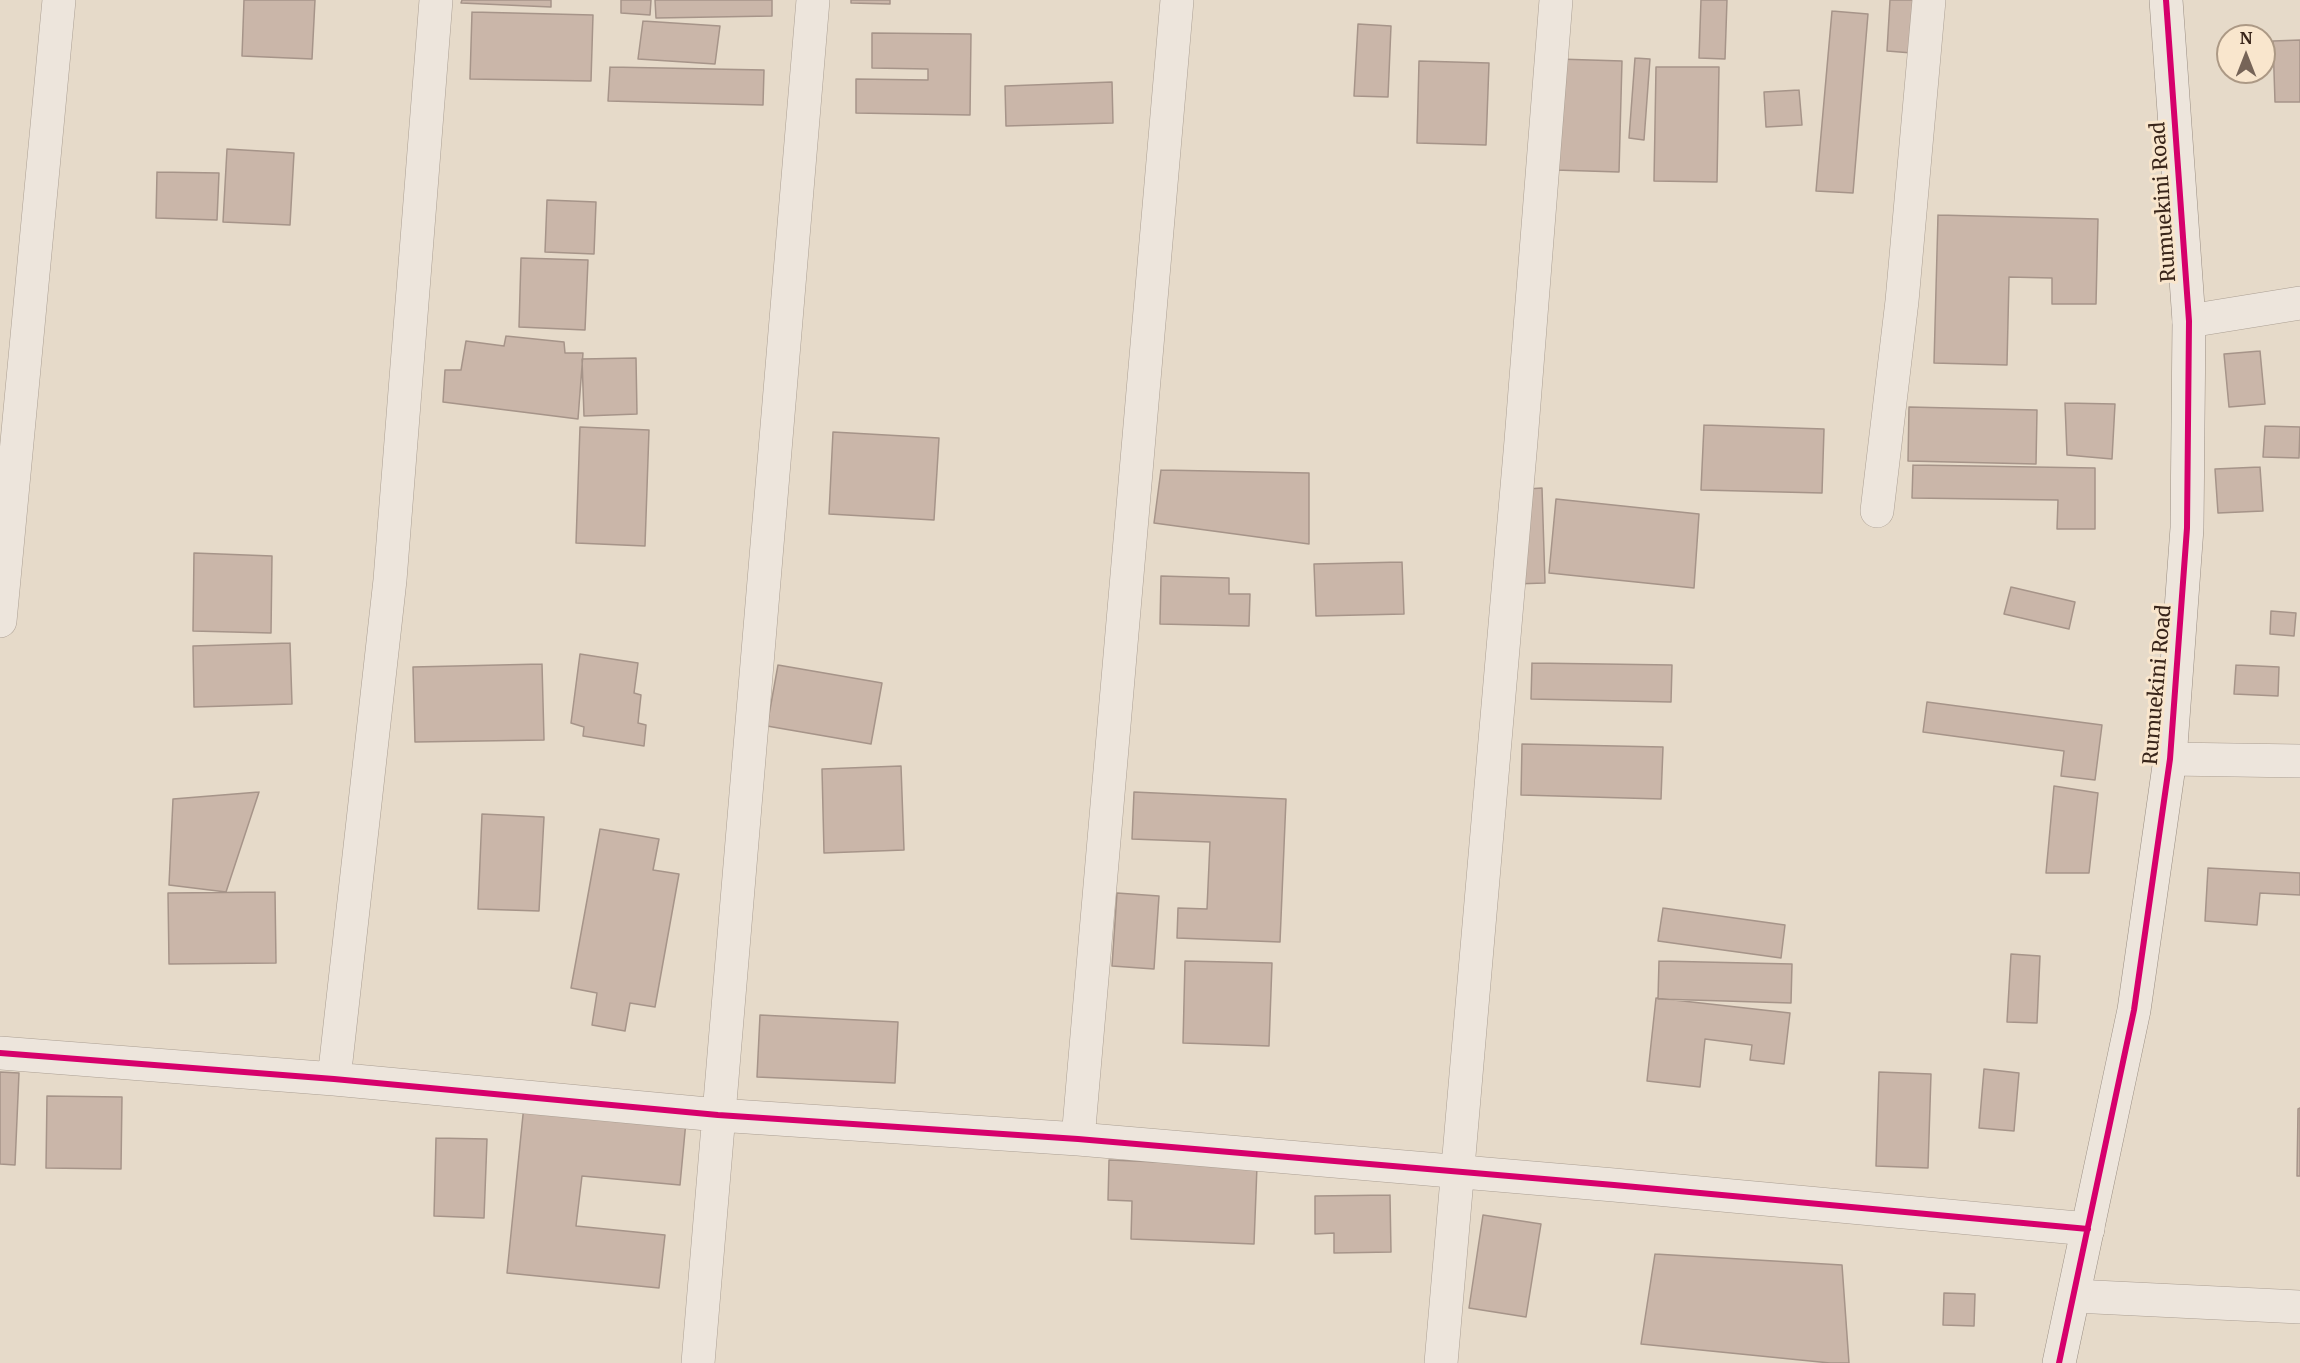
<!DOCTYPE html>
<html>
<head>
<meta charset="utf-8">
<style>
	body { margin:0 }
	#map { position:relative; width:2300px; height:1363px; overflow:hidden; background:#e6dac9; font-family:Merriweather,serif }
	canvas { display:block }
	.north { position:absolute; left:2216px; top:24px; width:60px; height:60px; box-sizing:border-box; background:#f9e6cd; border:2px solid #ac9985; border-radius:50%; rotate:0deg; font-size:16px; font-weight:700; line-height:24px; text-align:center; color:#39251a }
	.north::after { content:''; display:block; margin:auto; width:21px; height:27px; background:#766457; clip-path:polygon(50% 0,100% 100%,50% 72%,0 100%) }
</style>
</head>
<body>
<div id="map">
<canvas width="2300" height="1363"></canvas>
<div class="north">N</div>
</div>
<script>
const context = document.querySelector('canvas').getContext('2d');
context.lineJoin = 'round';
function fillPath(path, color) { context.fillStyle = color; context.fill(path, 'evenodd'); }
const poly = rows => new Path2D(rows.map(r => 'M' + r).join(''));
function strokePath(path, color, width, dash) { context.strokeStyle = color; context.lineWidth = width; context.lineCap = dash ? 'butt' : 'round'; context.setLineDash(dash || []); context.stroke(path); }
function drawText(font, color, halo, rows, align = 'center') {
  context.font = font + ' Merriweather,serif'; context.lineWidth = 6; context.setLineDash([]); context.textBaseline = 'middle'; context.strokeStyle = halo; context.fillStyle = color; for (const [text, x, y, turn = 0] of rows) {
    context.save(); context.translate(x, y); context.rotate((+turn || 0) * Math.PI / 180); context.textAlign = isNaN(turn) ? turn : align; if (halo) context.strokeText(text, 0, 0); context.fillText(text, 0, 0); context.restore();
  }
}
const building = poly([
	[244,0,315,0,312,59,242,56,244,0],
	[462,0,551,0,551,7,461,3,462,0],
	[621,0,651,0,650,15,621,13,621,0],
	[655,0,772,0,772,16,656,18,655,0],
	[851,0,890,0,890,4,851,3,851,0],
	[1701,0,1727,0,1725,59,1699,58,1701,0],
	[1890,0,1915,0,1912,53,1887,51,1890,0],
	[1832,11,1868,14,1853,193,1816,191,1832,11],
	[472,12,593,15,591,81,470,79,472,12],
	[643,21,720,26,715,64,638,59,643,21],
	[1358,24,1391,26,1388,97,1354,96,1358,24],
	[872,33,971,34,970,115,856,113,856,79,928,80,928,69,872,68,872,33],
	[2300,40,2300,102,2275,102,2273,41,2300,40],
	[1635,58,1650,59,1644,140,1629,138,1635,58],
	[1558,59,1622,61,1619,172,1555,170,1558,59],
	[1419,61,1489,63,1486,145,1417,143,1419,61],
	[610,67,764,70,763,105,608,101,610,67],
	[1656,67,1719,67,1717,182,1654,181,1656,67],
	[1112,82,1113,123,1006,126,1005,86,1112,82],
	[1799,90,1802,125,1766,127,1764,92,1799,90],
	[227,149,294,153,290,225,223,222,227,149],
	[157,172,219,173,217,220,156,218,157,172],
	[547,200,596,202,594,254,545,252,547,200],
	[1938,215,2098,219,2096,304,2052,304,2052,278,2009,277,2007,365,1934,363,1938,215],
	[521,258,588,260,585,330,519,327,521,258],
	[506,336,564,342,565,353,583,353,578,419,443,402,445,370,461,370,466,341,504,346,506,336],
	[2260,351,2265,404,2229,407,2224,354,2260,351],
	[636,358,637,414,584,416,582,359,636,358],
	[2065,403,2115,404,2112,459,2067,455,2065,403],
	[1909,407,2037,410,2036,464,1908,461,1909,407],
	[1704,425,1824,429,1822,493,1701,490,1704,425],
	[2265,426,2300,427,2299,458,2263,457,2265,426],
	[580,427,649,430,645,546,576,543,580,427],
	[833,432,939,438,934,520,829,514,833,432],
	[1913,465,2095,468,2095,529,2057,529,2058,500,1912,498,1913,465],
	[2260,467,2263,511,2218,513,2215,469,2260,467],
	[1161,470,1309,473,1309,544,1154,523,1161,470],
	[1542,488,1545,583,1514,584,1511,490,1542,488],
	[1556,499,1699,514,1694,588,1549,573,1556,499],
	[194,553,272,556,271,633,193,631,194,553],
	[1402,562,1404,614,1316,616,1314,564,1402,562],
	[1161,576,1229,578,1229,594,1250,594,1249,626,1160,624,1161,576],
	[2011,587,2075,602,2069,629,2004,614,2011,587],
	[2271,611,2296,613,2294,636,2270,634,2271,611],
	[290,643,292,704,194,707,193,646,290,643],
	[580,654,638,663,634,693,641,695,638,723,646,725,644,746,583,736,584,727,571,723,580,654],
	[1532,663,1672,665,1671,702,1531,699,1532,663],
	[542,664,544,740,415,742,413,667,542,664],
	[778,665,882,683,871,744,767,726,778,665],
	[2236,665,2279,667,2278,696,2234,694,2236,665],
	[1927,702,2102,725,2095,780,2061,776,2064,751,1923,732,1927,702],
	[1522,744,1663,747,1661,799,1521,795,1522,744],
	[901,766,904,850,824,853,822,769,901,766],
	[2054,786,2098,793,2089,873,2046,873,2054,786],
	[259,792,226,892,169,885,173,799,259,792],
	[1134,792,1286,799,1280,942,1177,938,1178,908,1207,909,1210,842,1132,839,1134,792],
	[482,814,544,817,539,911,478,909,482,814],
	[600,829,659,839,653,870,679,874,655,1007,630,1003,625,1031,592,1025,597,993,571,988,600,829],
	[2208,868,2300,873,2300,895,2260,893,2257,925,2205,921,2208,868],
	[275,892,276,963,169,964,168,893,275,892],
	[1117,893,1159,896,1154,969,1112,966,1117,893],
	[1663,908,1785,925,1781,958,1658,941,1663,908],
	[2011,954,2040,956,2037,1023,2007,1022,2011,954],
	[1185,961,1272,963,1269,1046,1183,1043,1185,961],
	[1659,961,1792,964,1791,1003,1658,999,1659,961],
	[1656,998,1790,1013,1784,1064,1750,1060,1752,1045,1705,1039,1700,1087,1647,1081,1656,998],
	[760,1015,898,1022,895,1083,757,1077,760,1015],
	[1984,1069,2019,1073,2014,1131,1979,1128,1984,1069],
	[0,1072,19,1073,15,1165,0,1164,0,1072],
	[1879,1072,1931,1074,1928,1168,1876,1166,1879,1072],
	[47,1096,122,1097,121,1169,46,1168,47,1096],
	[524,1105,686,1121,680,1185,582,1176,576,1226,665,1235,659,1288,507,1273,524,1105],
	[2300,1108,2300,1176,2297,1176,2298,1109,2300,1108],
	[436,1138,487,1139,484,1218,434,1216,436,1138],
	[1109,1160,1257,1166,1254,1244,1131,1239,1132,1201,1108,1200,1109,1160],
	[1390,1195,1391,1252,1334,1253,1334,1233,1315,1234,1315,1196,1390,1195],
	[1483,1215,1541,1224,1526,1317,1469,1308,1483,1215],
	[1655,1254,1842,1265,1849,1363,1830,1363,1641,1344,1655,1254],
	[1944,1293,1975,1294,1974,1326,1943,1325,1944,1293]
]);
const street = poly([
	[2189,321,2300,303],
	[1877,511,1902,301,1929,0],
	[0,621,59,0],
	[2170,759,2300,761],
	[0,1053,334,1079,718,1115,1078,1139,1614,1185,2088,1229],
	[334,1079,390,580,436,0],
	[1078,1139,1177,0],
	[2074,1296,2300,1307],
	[698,1363,813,0],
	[1441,1363,1521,441,1556,0]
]);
const secondary = poly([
	[2059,1363,2134,1010,2170,759,2187,528,2189,321,2166,0]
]);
const cycleway = poly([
	[0,1053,334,1079,718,1115,1078,1139,1614,1185,2088,1229],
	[2059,1363,2134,1010,2170,759,2187,528,2189,321,2166,0]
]);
const streetNames = [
	["Rumuekini Road",2164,202,-94],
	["Rumuekini Road",2158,685,-85]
];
fillPath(building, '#cab6a9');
strokePath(building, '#a69489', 1.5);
strokePath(street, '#ab9f93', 34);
strokePath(secondary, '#9a8e83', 34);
strokePath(street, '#ede5dc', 33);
strokePath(secondary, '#ede5dc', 33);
strokePath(cycleway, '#d6006c', 6);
drawText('20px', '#39251a', '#f9e6cd', streetNames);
</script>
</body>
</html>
